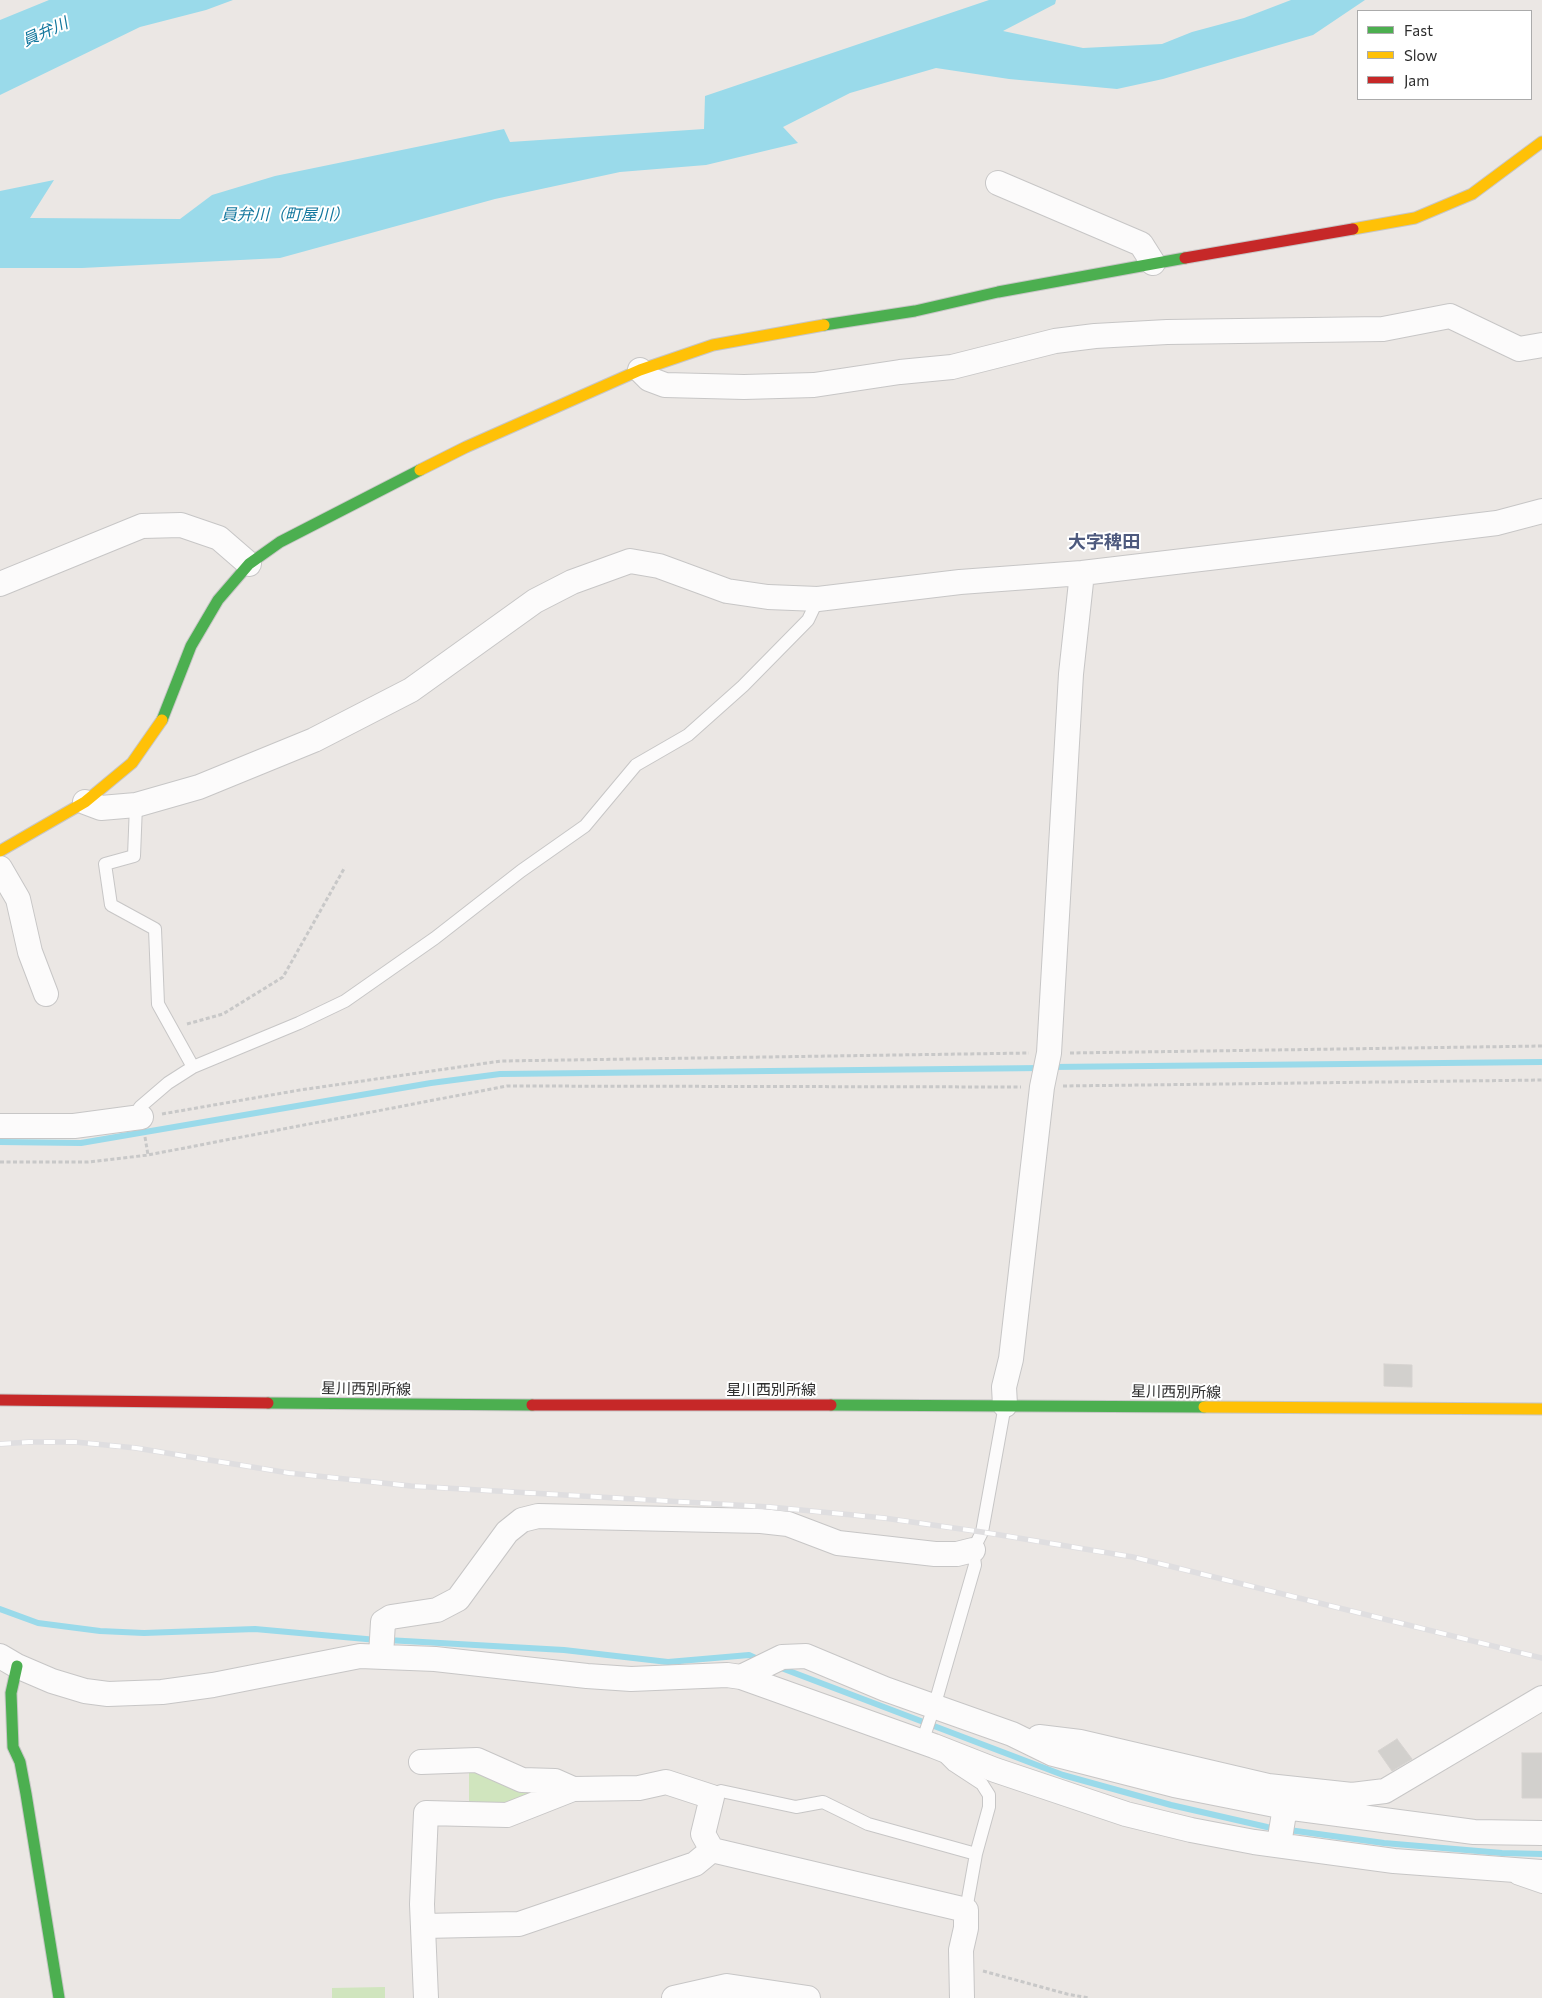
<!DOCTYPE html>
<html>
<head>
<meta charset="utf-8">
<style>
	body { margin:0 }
	#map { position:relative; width:1542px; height:1998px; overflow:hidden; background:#ebe7e4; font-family:Commissioner,sans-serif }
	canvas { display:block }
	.legend { position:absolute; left:1357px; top:10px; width:175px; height:90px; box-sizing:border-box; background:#fff; border:1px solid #ababab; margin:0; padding:6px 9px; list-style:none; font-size:15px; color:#2d2d2d }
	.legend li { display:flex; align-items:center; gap:10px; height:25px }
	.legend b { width:25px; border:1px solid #ababab }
</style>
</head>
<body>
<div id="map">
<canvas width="1542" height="1998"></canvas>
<ul class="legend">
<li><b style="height:6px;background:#4caf50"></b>Fast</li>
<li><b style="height:6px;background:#ffc107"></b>Slow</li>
<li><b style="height:6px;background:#c62828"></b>Jam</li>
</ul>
</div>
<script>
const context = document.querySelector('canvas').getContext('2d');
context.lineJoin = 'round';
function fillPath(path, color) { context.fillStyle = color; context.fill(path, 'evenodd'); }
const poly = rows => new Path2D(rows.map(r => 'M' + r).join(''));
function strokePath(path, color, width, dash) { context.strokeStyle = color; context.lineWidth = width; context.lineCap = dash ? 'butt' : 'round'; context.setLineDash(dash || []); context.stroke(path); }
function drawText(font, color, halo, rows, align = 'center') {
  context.font = font + ' Commissioner,"Noto Sans JP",sans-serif'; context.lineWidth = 4; context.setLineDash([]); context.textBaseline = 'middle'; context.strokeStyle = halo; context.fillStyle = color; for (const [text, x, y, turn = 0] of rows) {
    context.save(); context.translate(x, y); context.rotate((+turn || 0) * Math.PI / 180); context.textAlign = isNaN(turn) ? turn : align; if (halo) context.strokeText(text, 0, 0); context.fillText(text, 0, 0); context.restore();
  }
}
const green = poly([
	[469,1767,547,1789,506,1806,469,1804],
	[385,1987,385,1998,332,1998,332,1988]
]);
const water = poly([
	[49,0,233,0,206,10,140,27,0,95,0,20],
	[989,0,1056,0,1055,4,1003,31,1083,48,1162,44,1192,32,1244,18,1291,0,1365,0,1313,35,1163,79,1117,89,1009,79,936,68,850,93,783,127,798,143,706,165,620,172,495,199,280,258,82,268,0,268,0,191,54,180,30,218,180,219,212,195,275,176,504,129,510,142,704,129,705,96]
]);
const stream = poly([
	[1051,1067,1542,1062],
	[0,1142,81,1143,431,1083,500,1074,1041,1068],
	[0,1609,38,1623,100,1631,144,1633,255,1629,377,1640],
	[387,1640,564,1650,668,1662,749,1655,762,1661],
	[776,1666,1063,1775,1171,1805,1267,1827,1384,1843,1502,1853,1542,1854]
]);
const building = poly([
	[1384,1364,1412,1365,1412,1387,1384,1386,1384,1364],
	[1397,1739,1412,1759,1392,1771,1378,1751,1397,1739],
	[1522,1753,1542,1753,1542,1798,1522,1798,1522,1753]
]);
const path = poly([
	[187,1024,223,1014,283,977,345,867],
	[1070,1053,1542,1046],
	[1063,1086,1542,1080],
	[162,1114,300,1090,501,1061,1029,1053],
	[145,1137,148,1155],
	[0,1162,88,1162,148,1155,507,1086,1021,1087],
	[983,1971,1067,1994,1089,1998]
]);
const lane = poly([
	[136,805,134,856,105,864,111,905,155,929,158,1004,193,1067],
	[141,1117,140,1107,168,1083,193,1067,299,1023,345,1001,435,938,521,871,585,826,636,765,688,735,743,686,808,620,818,599],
	[922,1742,934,1707,975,1565,973,1550,982,1532,1005,1405],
	[946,1758,953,1765,982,1784,989,1795,989,1807,976,1854,966,1910],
	[708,1796,721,1791,796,1807,823,1802,868,1824,976,1854],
	[1516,1878,1542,1887]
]);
const street = poly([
	[998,183,1141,244,1153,263],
	[640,370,649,379,665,385,744,387,814,385,900,372,952,367,1055,341,1095,336,1167,332,1383,329,1450,316,1519,349,1542,345],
	[0,584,142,526,181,525,219,538,249,564],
	[85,802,101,808,136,805,199,787,314,740,411,690,535,601,572,582,630,561,659,566,727,591,768,597,818,599,960,582,1082,573,1234,555,1497,523,1542,511],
	[0,868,18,899,30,952,46,994],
	[0,1126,74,1126,141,1117],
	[1005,1405,1004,1387,1011,1359,1042,1087,1049,1053,1071,674,1082,573],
	[0,1656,17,1666,52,1681,85,1691,108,1694,162,1692,213,1685,360,1656,435,1659,587,1676,631,1679,727,1675,741,1677,934,1746,995,1770,1126,1814,1191,1830,1254,1842,1394,1861,1542,1872],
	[381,1656,383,1622,391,1617,437,1610,458,1599,507,1532,522,1520,538,1516,761,1521,788,1524,838,1543,935,1554,957,1554,973,1550],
	[741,1677,782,1657,806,1656,885,1689,1012,1734,1053,1754,1174,1785,1285,1807,1279,1844],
	[1039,1737,1080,1742,1268,1786,1352,1795,1385,1791,1542,1698],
	[421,1762,477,1760,522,1780,555,1781,573,1789],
	[1285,1807,1474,1832,1542,1833],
	[423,1926,519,1924,695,1864,712,1850,966,1910,966,1928,961,1950,962,1998],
	[426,1998,422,1904,426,1813,507,1815,573,1789,639,1788,666,1782,712,1797,703,1834,712,1850],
	[674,1998,727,1986,808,1998]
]);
const fast = poly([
	[824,325,915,311,998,292,1185,258],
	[162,720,191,646,218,600,249,564,280,542,420,470],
	[268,1403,532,1405],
	[831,1405,1204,1407],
	[17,1666,11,1693,13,1747,20,1762,26,1794,59,1998]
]);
const slow = poly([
	[1353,229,1415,218,1472,194,1542,142],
	[420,470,466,447,640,370,713,345,824,325],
	[0,851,85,802,132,763,162,720],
	[1204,1407,1542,1409]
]);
const jam = poly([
	[1185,258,1353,229],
	[0,1400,268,1403],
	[532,1405,831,1405]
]);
const rail = poly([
	[0,1444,29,1442,75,1442,136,1448,289,1473,411,1486,770,1507,884,1518,982,1532,1133,1557,1542,1658]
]);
const streetNames = [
	["星川西別所線",366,1389,1],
	["星川西別所線",771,1390],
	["星川西別所線",1176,1392,1]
];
const waterNames = [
	["員弁川",45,32,-24],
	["員弁川（町屋川）",285,215]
];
const quarterNames = [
	["大字稗田",1104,542]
];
fillPath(green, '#d0e5be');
fillPath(water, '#9adaea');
strokePath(stream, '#9adaea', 6);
fillPath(building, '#d2d0cd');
strokePath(building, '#d6d3d0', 1);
strokePath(lane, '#c7c6c6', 14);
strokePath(street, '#c7c6c6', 26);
strokePath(fast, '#c7c6c6', 13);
strokePath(slow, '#c7c6c6', 13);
strokePath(jam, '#c7c6c6', 13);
strokePath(path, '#c8c8c8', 3, [4, 2.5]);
strokePath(lane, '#fcfbfb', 12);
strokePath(street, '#fcfbfb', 24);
strokePath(fast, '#4caf50', 11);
strokePath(slow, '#ffc107', 11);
strokePath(jam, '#c62828', 11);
strokePath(rail, '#dfdee0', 5.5);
strokePath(rail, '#fff', 4, [11]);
drawText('15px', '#2d2d2d', '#fff', streetNames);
drawText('italic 16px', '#11769d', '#fff', waterNames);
drawText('bold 18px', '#4e5a7e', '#fff', quarterNames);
</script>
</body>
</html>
